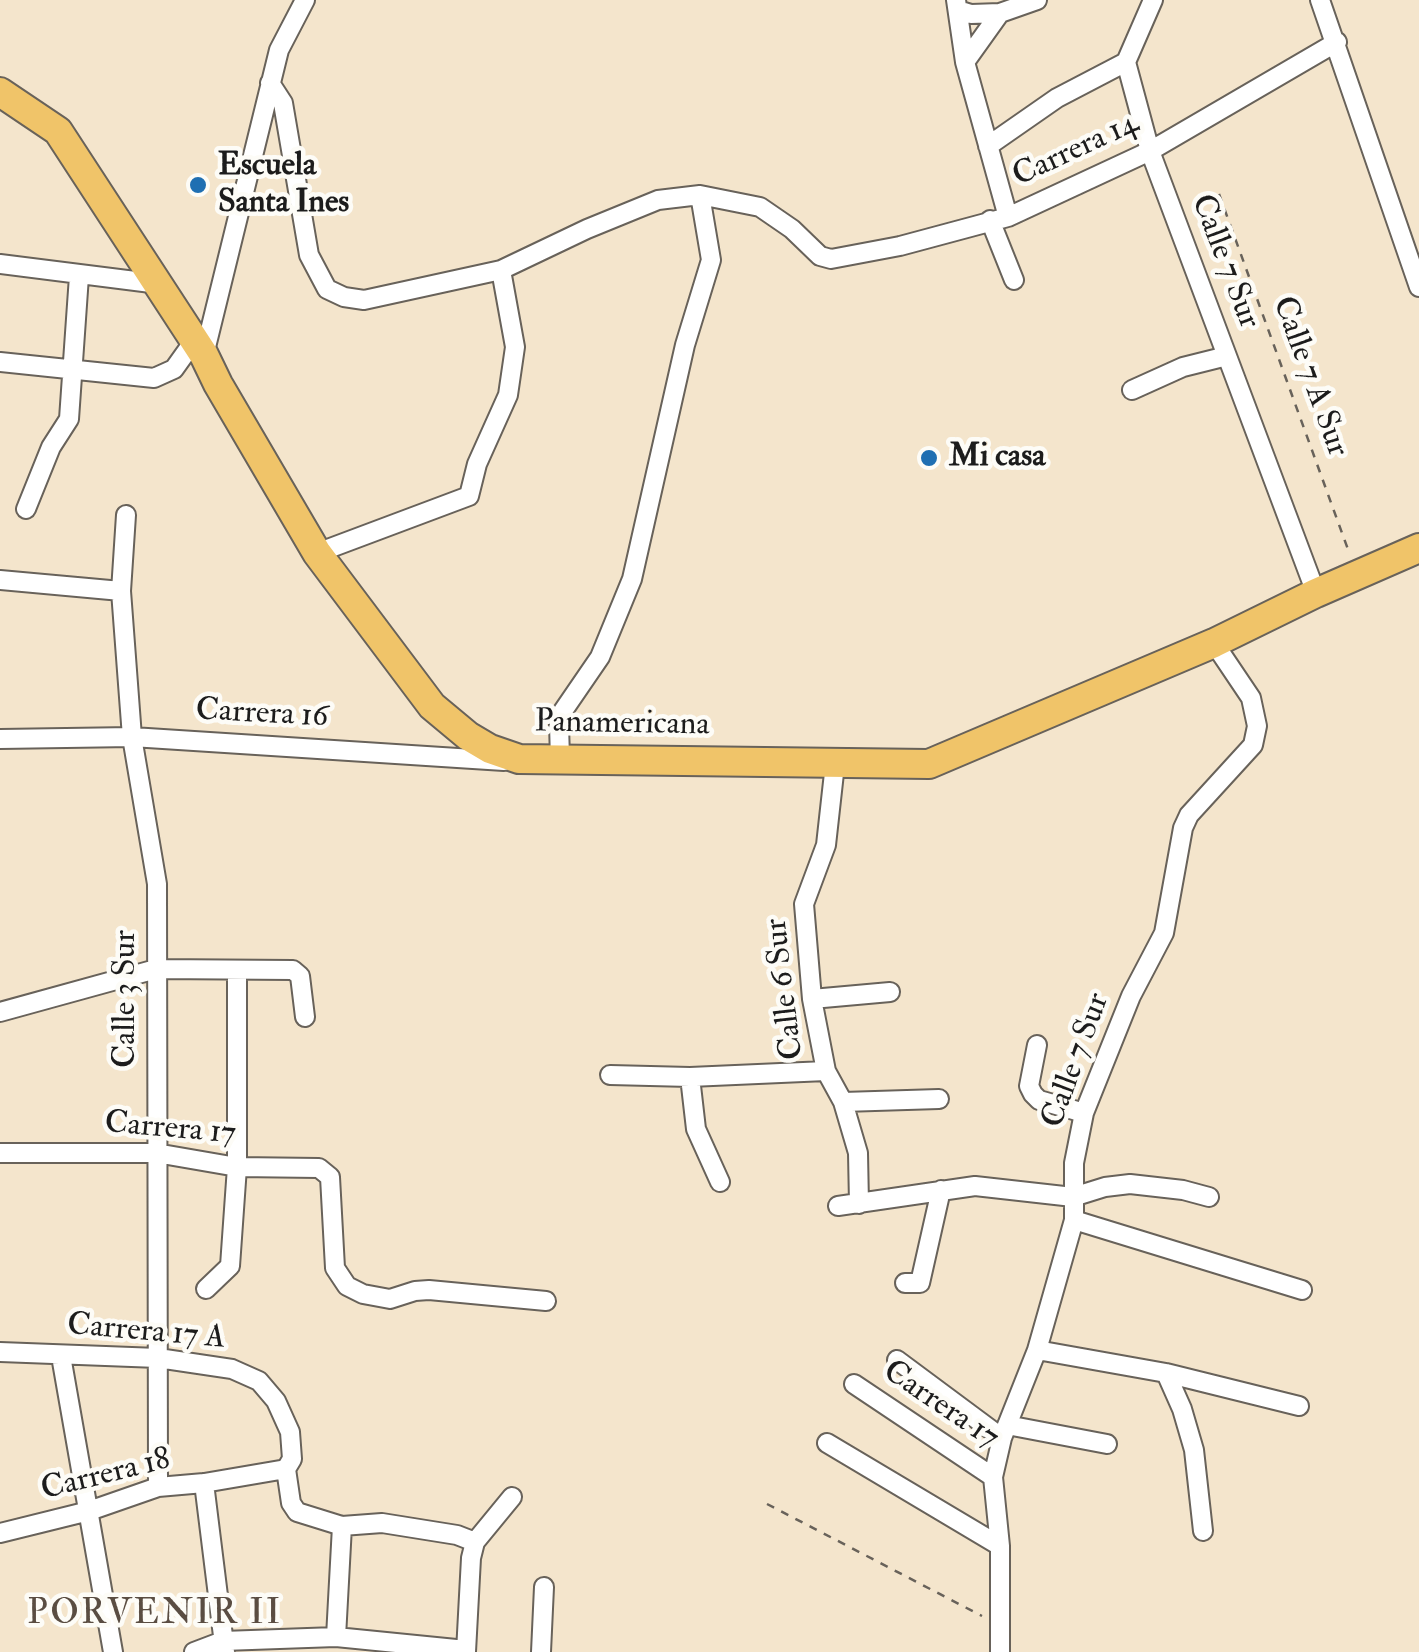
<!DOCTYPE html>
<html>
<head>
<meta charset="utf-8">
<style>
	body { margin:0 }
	canvas { display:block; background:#f4e5cc }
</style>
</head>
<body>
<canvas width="1419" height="1652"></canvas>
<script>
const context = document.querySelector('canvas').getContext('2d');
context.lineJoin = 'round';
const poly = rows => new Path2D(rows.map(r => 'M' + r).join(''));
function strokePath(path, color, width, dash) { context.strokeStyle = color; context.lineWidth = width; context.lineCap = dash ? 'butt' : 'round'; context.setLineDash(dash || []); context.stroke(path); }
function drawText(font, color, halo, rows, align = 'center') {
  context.font = font + ' "IM FELL Double Pica",serif'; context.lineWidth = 9; context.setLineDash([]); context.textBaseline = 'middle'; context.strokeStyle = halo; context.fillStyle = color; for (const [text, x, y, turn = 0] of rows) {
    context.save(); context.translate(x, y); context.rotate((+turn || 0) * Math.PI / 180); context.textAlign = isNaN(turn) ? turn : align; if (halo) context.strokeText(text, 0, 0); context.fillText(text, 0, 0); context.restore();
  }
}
const path = poly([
	[1219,194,1350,555],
	[767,1504,982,1616]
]);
const minor = poly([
	[956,0,965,62,1008,217],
	[1320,0,1419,287],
	[958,10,971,14,1000,13,1037,0],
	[965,62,1000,13],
	[1126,62,1150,151,1316,593],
	[1126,62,1153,0],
	[270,83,283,103,309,255,327,289,344,297,364,300,501,270,587,229,658,200,700,195,760,207,792,229,820,256,831,259,900,246,1008,217,1150,151,1337,42],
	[988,146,1057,98,1126,62],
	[990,220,1014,280],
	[0,264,159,284],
	[204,355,279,50,305,0],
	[0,362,154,378,174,369,194,341],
	[1132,390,1183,367,1227,356],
	[26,509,51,447,69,419,79,276],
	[126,515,121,591,132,737,157,884,158,1487],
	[317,553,469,496,477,464,508,395,515,347,501,270],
	[0,580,121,591],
	[0,739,132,737,504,761],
	[560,759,559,724,563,711,600,657,632,579,685,345,711,260,700,195],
	[835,764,826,845,804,904,812,999,826,1071,843,1102,858,1153,859,1204],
	[812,999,890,992],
	[0,1012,156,969,293,970,300,976,305,1017],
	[1037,1045,1029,1086,1033,1094,1039,1100,1084,1113],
	[610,1075,690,1077,826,1071],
	[690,1077,696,1129,720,1182],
	[843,1102,939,1099],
	[0,1153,156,1153,237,1167,319,1168,330,1177,335,1268,347,1286,363,1294,390,1299,415,1291,429,1290,546,1301],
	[838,1206,975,1186,1073,1197,1105,1187,1130,1184,1183,1190,1209,1197],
	[1074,1220,1302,1290],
	[905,1283,920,1283,941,1190],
	[206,1289,230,1266,237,1167,237,970],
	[1037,1350,1166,1373,1299,1406],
	[0,1352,158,1358,232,1369,259,1381,276,1401,290,1432,292,1459,286,1469,291,1503,297,1512,342,1526,382,1523,457,1535,475,1542],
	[61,1356,113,1652],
	[897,1360,1002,1438],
	[1166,1373,1182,1409,1194,1450,1203,1531],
	[854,1384,993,1477],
	[1007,1425,1107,1444],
	[827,1443,1000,1546],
	[204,1483,225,1652],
	[0,1533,89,1511,158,1487,204,1483,286,1469],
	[336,1637,342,1526],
	[194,1652,223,1641,336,1637,466,1650],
	[466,1652,471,1558,475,1542,512,1497],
	[541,1652,544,1587],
	[1000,1652,1000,1546,993,1477,1002,1438,1037,1350,1074,1220,1074,1163,1084,1113,1131,996,1164,933,1183,828,1189,815,1253,745,1257,726,1251,698,1214,643]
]);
const primary = poly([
	[0,92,58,131,204,355,218,384,317,553,432,706,468,736,490,749,519,759,929,764,1214,643,1316,593,1419,548]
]);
const markers = [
	[198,185,10,"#1f6fb2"],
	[929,458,10,"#1f6fb2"]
];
const streetNames = [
	["Carrera 14",1076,151,-25],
	["Calle 7 Sur",1224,262,69],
	["Calle 7 A Sur",1309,377,70],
	["Carrera 16",262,715,3],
	["Panamericana",622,725,1],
	["Calle 6 Sur",786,989,-97],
	["Calle 3 Sur",127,999,-90],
	["Calle 7 Sur",1077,1061,-70],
	["Carrera 17",170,1130,5],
	["Carrera 17 A",146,1333,5],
	["Carrera 17",940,1406,34],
	["Carrera 18",106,1476,-14]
];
const poiNames = [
	["Escuela",218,167],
	["Santa Ines",218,204],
	["Mi casa",949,458]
];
const neighbourhoodNames = [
	["PORVENIR II",155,1615]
];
strokePath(minor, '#68625a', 22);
strokePath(primary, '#68625a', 32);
strokePath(path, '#68625a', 2.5, [8, 8]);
strokePath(minor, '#fff', 18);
strokePath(primary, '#f0c469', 28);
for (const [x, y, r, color] of markers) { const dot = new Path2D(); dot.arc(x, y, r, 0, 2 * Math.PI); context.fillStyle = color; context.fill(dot); strokePath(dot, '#fdfcf7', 4); }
drawText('32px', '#1c1c1c', '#fdfcf7', streetNames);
drawText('bold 32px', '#1c1c1c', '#fdfcf7', poiNames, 'left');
context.letterSpacing = '2.5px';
drawText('35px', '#5a4d42', '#fdfcf7', neighbourhoodNames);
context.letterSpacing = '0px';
</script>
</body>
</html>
